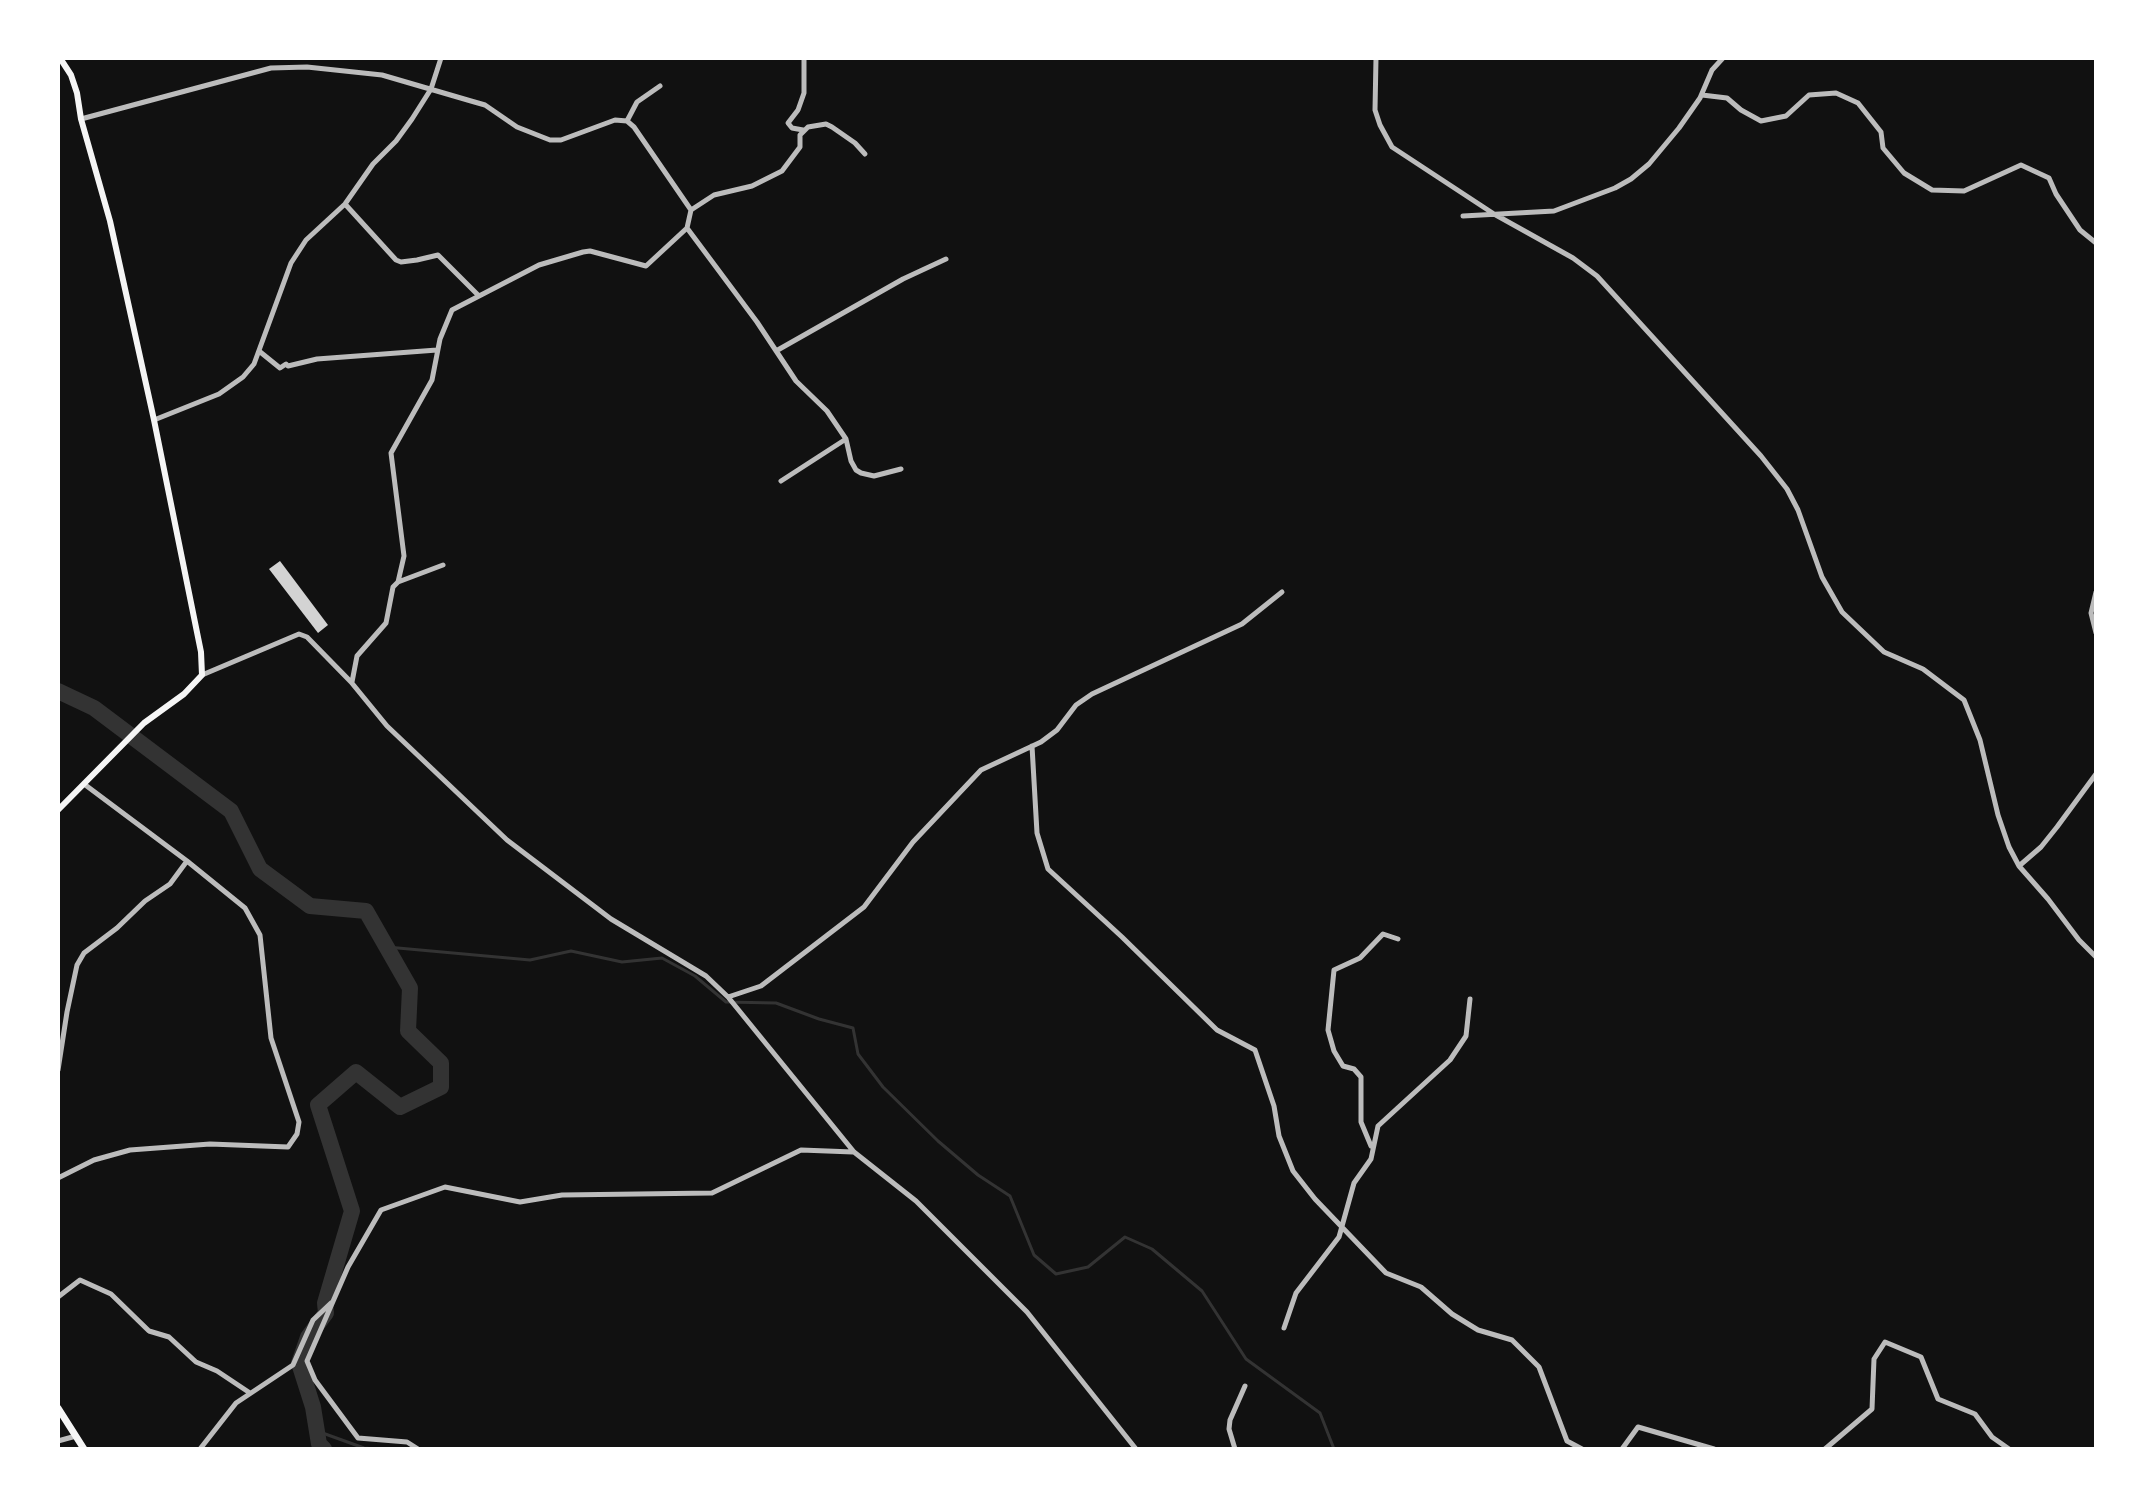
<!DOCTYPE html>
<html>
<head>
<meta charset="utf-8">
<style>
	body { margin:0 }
	#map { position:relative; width:2154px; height:1507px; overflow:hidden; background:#111; font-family:"Alegreya Sans",sans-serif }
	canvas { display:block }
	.frame { position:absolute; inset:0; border:60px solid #fff; pointer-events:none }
</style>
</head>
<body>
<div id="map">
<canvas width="2154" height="1507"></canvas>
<div class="frame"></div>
</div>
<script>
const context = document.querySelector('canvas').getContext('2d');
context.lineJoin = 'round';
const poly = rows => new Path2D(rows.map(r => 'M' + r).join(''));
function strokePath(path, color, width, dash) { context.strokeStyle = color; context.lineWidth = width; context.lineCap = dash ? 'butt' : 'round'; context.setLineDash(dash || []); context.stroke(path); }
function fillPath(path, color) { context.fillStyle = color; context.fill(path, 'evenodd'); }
const stream = poly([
	[387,947,530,960,571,951,622,962,662,958,695,976,726,1002,776,1003,819,1019,853,1028,858,1054,883,1087,938,1141,978,1175,1010,1196,1034,1255,1056,1274,1088,1267,1125,1237,1152,1249,1202,1291,1246,1359,1320,1413,1334,1449],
	[317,1431,364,1448,376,1449]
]);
const river = poly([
	[58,691,94,708,231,811,260,869,310,906,366,911,410,988,408,1031,441,1063,441,1087,400,1107,356,1072,318,1105,352,1211,325,1303,326,1313,308,1337,299,1363,313,1407,319,1444,324,1449]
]);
const building = poly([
	[280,561,328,625,318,633,269,569]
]);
const minor = poly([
	[1376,58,1375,110,1380,125,1392,147,1494,214,1573,258,1597,276,1761,456,1787,489,1798,510,1822,577,1842,612,1884,652,1923,669,1964,700,1980,740,1998,815,2009,847,2019,866,2048,899,2079,940,2096,957],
	[1702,95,1727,98,1741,110,1761,121,1786,116,1809,95,1836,93,1858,103,1881,132,1883,148,1904,173,1932,190,1964,191,2021,165,2049,178,2056,194,2080,230,2096,243],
	[81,119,271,68,307,67,382,75,471,101,485,105,517,127,550,140,561,140,615,120,627,121,634,127,691,210,687,228,646,266,590,251,583,252,539,265,452,310,440,339,432,380,391,453,404,556,398,582],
	[627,121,637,102,660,86],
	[803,130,792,128,788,123,798,110,804,93,804,58],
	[345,204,396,260,401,262,417,260,438,255,478,295],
	[691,210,714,195,752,186,782,171,800,147,800,135,808,127,826,124,832,127,855,143,865,154],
	[1463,216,1554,211,1615,188,1631,179,1649,164,1679,128,1700,98,1712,70,1723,58],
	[687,228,757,322,796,381,827,411,846,439,851,461,856,470,861,473,874,476,901,469],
	[259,351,280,368,286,364,288,366,317,359,437,350],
	[776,351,903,279,946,259],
	[154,420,219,394,243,377,254,364,291,263,306,240,345,204,373,164,396,141,412,119,431,89,441,58],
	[781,481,846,439],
	[2096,592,2091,613,2096,633],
	[202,675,299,634,307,637,351,682,387,726,507,840,611,919,706,976,728,997,854,1152,916,1201,1027,1312,1136,1449],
	[352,682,357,656,386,623,393,587,398,582,443,565],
	[1032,746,1037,833,1048,869,1122,937,1217,1030,1255,1050,1274,1106,1279,1136,1293,1171,1315,1199,1386,1273,1421,1287,1452,1314,1478,1330,1512,1340,1539,1367,1567,1441,1582,1449],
	[2019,866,2041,847,2057,827,2096,774],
	[728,997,761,986,864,907,913,842,981,770,1041,742,1057,730,1076,705,1092,694,1242,624,1282,592],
	[58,1070,67,1012,77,965,84,953,117,928,145,901,170,884,187,861],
	[1371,1146,1361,1122,1361,1077,1354,1069,1343,1066,1334,1051,1328,1030,1334,970,1360,958,1383,934,1398,939],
	[58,1178,94,1160,130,1150,210,1144,288,1147,297,1134,299,1122,271,1038,260,935,245,908,187,861,84,784],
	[58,1297,80,1280,91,1285,111,1294,149,1331,169,1337,196,1362,217,1371,250,1393],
	[1284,1328,1296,1293,1339,1237,1354,1183,1371,1159,1378,1126,1450,1060,1466,1036,1470,999],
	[58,1441,76,1436],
	[200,1449,236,1403,293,1365,313,1320,331,1303],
	[418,1449,407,1442,358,1438,315,1380,307,1361,348,1267,381,1210,445,1187,520,1202,562,1195,712,1193,801,1150,853,1152],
	[1235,1449,1229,1429,1230,1420,1245,1386],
	[1622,1449,1638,1427,1714,1449],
	[1825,1449,1872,1409,1874,1359,1885,1342,1921,1357,1938,1399,1975,1414,1992,1437,2009,1449]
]);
const secondary = poly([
	[58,810,144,723,184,694,202,675,201,652,154,420,110,221,81,119,77,93,71,75,60,58]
]);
const primary = poly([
	[58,1408,84,1449]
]);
strokePath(stream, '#333', 3);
strokePath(river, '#333', 16);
fillPath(building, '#d3d3d3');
strokePath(minor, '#bcbcbc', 5);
strokePath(secondary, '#f5f5f5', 6);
strokePath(primary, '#f5f5f5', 7);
</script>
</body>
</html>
